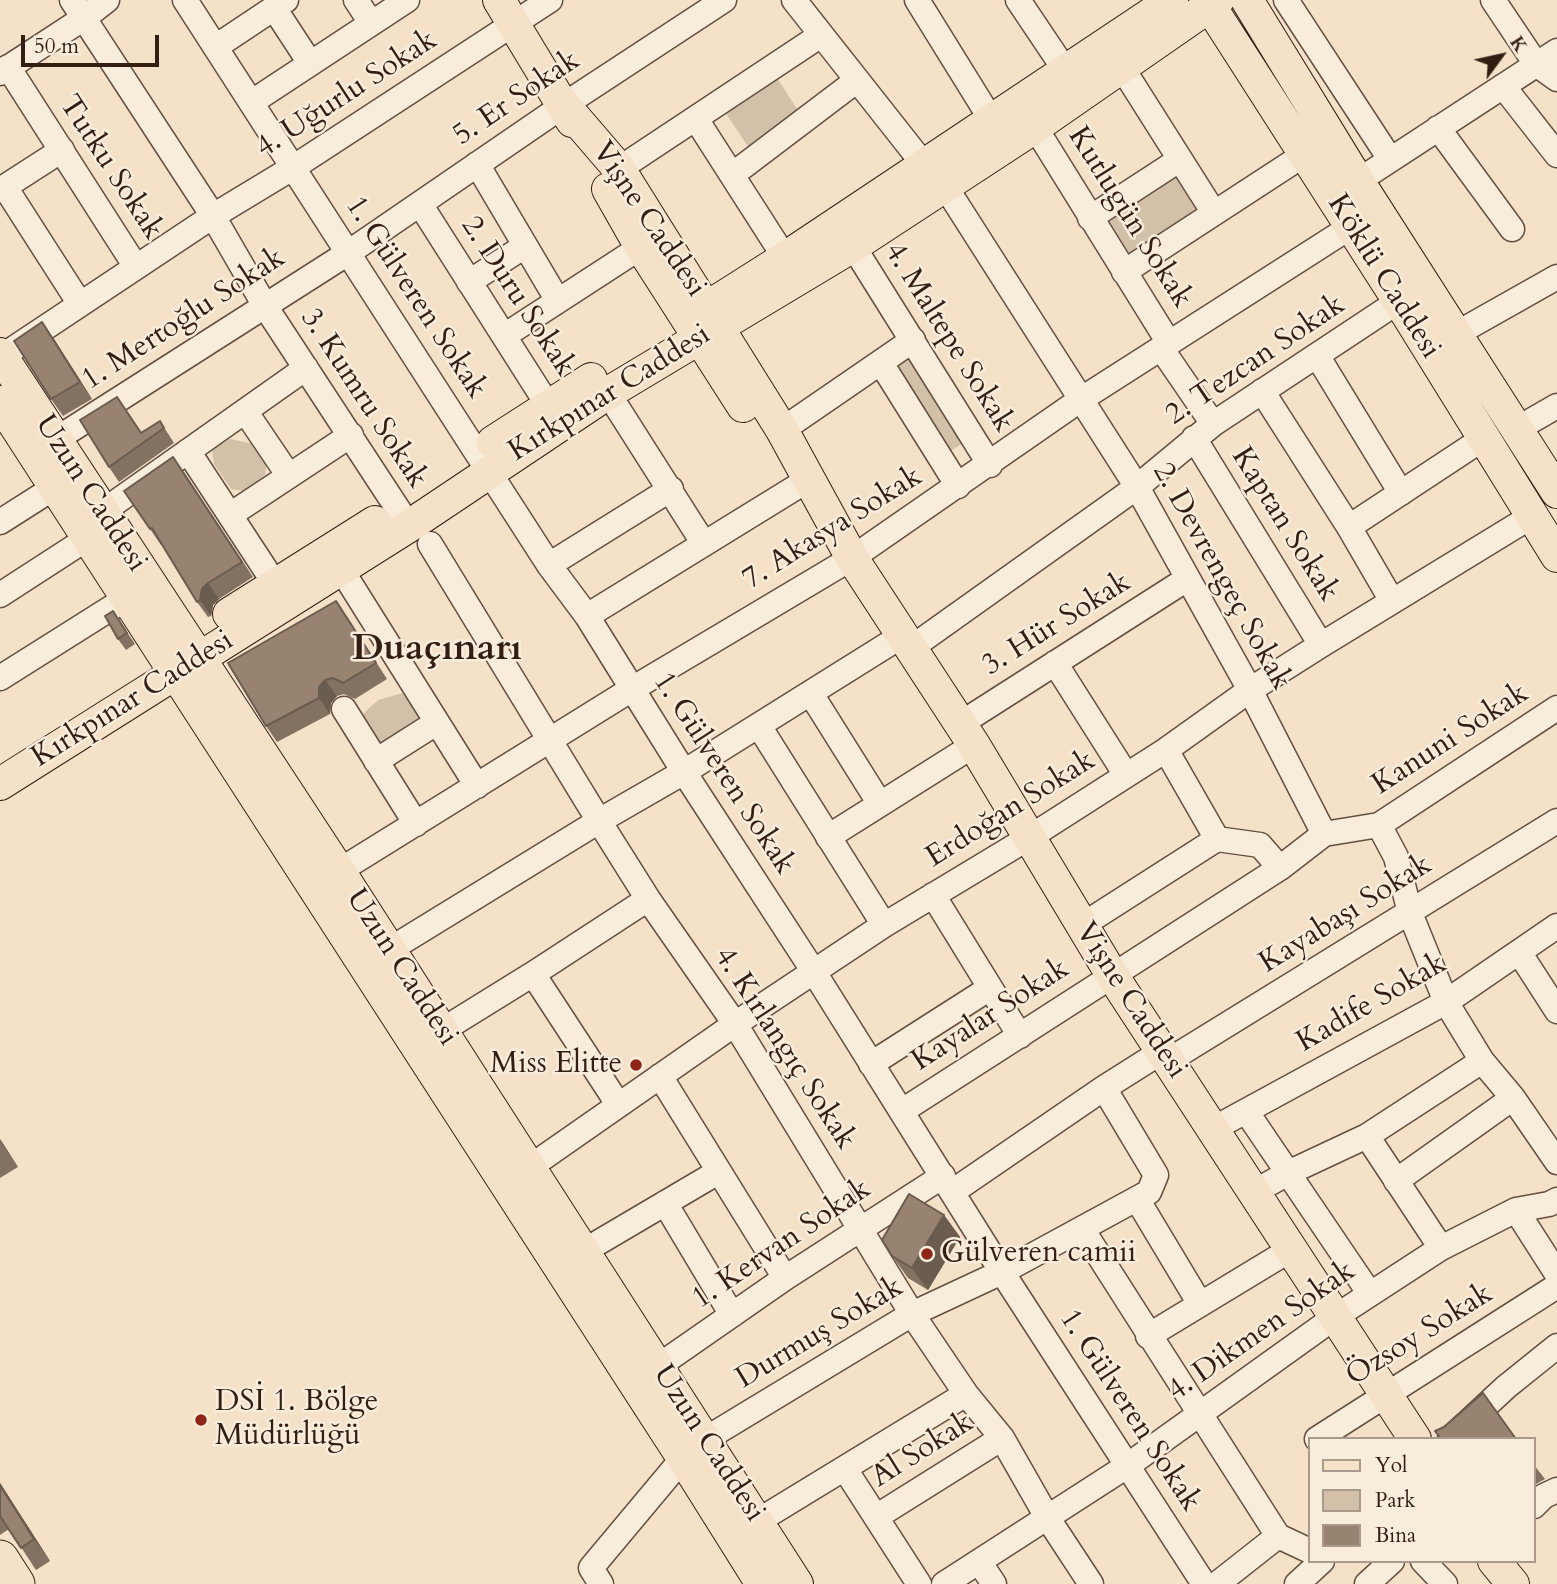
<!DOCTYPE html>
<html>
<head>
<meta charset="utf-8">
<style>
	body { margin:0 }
	#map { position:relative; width:1557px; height:1584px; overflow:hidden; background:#f4e1c7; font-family:Cardo,serif }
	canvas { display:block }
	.legend { position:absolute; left:1308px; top:1437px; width:228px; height:126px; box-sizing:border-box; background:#f8ecdb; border:2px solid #aa9a8b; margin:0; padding:9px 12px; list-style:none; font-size:21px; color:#341e14 }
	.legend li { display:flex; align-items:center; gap:14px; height:35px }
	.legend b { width:35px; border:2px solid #aa9a8b }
	.north { position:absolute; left:1466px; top:21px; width:70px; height:70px; -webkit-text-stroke:5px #f8ecdb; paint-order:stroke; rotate:57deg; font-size:19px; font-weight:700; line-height:28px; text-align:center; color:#341e14 }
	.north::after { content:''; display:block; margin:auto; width:24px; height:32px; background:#341e14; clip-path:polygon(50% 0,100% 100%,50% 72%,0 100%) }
	.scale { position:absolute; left:21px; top:35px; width:138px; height:32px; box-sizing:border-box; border:4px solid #341e14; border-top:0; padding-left:9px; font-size:21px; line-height:24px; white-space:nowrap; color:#341e14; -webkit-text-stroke:5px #f8ecdb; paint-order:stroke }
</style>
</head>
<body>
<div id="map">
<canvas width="1557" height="1584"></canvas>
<ul class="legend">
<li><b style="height:9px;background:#f4e1c7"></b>Yol</li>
<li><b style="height:19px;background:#d3c0a9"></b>Park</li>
<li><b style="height:19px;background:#988371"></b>Bina</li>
</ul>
<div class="north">K</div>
<div class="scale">50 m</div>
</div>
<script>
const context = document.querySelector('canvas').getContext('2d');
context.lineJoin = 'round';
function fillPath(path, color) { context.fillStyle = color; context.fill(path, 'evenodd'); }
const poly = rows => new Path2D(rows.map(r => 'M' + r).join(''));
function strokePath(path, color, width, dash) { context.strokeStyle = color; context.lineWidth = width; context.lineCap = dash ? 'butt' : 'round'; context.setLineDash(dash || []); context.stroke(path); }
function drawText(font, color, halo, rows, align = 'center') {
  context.font = font + ' Cardo,serif'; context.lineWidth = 5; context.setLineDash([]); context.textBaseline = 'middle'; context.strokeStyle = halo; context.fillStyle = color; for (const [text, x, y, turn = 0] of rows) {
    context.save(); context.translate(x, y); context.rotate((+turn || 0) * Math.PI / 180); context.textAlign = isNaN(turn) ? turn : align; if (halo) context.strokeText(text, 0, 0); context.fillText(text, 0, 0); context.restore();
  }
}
const green = poly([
	[777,78,801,115,749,148,725,112],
	[1175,173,1199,209,1127,256,1103,220],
	[912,349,969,439,946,454,889,363],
	[230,439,259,445,267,461,265,475,244,491,231,489,214,464,212,450],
	[403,693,420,720,381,746,361,716,378,700]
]);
const minor = poly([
	[72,0,213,216,265,306,409,526],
	[185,0,549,565,587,616,684,772,814,972,1002,1272,1204,1584],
	[356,0,371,23],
	[794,0,925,166,945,186,1137,487,1250,690,1324,834,1379,825,1396,857,1410,913,1446,1002,1482,1061,1513,1098,1557,1162],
	[917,0,992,121],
	[1018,0,1065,70],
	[1286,0,1390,159],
	[1493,0,1536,64,1557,79],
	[274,8,310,63],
	[217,46,286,0],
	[1121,66,1214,213],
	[8,67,136,267],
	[0,73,84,18,107,0],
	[1503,86,1557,155],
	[252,102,407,0],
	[696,119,785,258],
	[1035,127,1169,343],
	[1438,128,1512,229],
	[477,164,558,301],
	[619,169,821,35],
	[732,175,856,81],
	[1358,181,1557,51],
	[5,187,80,304],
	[0,190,62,150],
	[420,204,558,421],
	[1090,218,1179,160],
	[853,246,990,465],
	[1124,272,1305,154],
	[469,282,525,246],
	[1456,334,1557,277],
	[504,336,641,247],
	[1161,348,1213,424],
	[1,357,213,216,294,167,550,0],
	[1318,357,1401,493],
	[881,363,958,486],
	[1262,391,1349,527,1392,601],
	[608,393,704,544],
	[245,411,289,476],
	[1517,429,1557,406],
	[782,430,913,340],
	[1194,438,1321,645],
	[55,440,348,253,564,105,724,0],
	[188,451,275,584],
	[102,512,306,368],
	[230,515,351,435],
	[0,522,55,487],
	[1349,527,1484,438],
	[430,544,599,821,648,899,735,1024,912,1314,966,1394,1002,1438,1047,1517,1091,1584],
	[549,565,671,489],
	[341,569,477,786],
	[0,595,88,538],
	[587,616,798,486],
	[911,648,1137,487,1213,424,1399,301],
	[1055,663,1126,775],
	[0,678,127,598],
	[811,694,880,804],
	[344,709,416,824],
	[960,724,1187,579],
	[759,726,884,925],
	[1166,750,1217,839,1260,845,1280,868],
	[376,761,436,723],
	[1379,825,1557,708],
	[828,837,974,745],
	[339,871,632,689,852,558,1080,400,1352,226],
	[933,895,1020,1036],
	[1081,926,1217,839],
	[389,950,599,821,684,772,903,635],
	[1519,952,1557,1011],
	[533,974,618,1104],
	[441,1031,533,974,648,899],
	[1168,1061,1557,821],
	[871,1064,990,988],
	[660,1076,785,1278],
	[902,1111,1280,868,1324,834],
	[1246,1111,1370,1294],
	[1213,1129,1446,1002,1557,926],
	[1367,1136,1441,1248],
	[530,1167,735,1024,884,925,1030,837,1166,750,1250,690,1321,645,1532,516],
	[1396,1181,1513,1098],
	[952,1192,1104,1088,1161,1052],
	[1254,1192,1288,1173,1367,1136,1482,1061],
	[1137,1199,1200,1304],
	[665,1203,732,1315],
	[1516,1210,1557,1274],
	[1082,1229,1278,1536,1310,1551],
	[584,1251,718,1172],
	[1148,1336,1290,1250],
	[657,1367,785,1278,943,1176],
	[1317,1439,1557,1286],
	[1450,1439,1506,1387,1557,1346],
	[845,1469,919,1584],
	[1534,1506,1544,1496,1557,1490],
	[876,1517,1002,1438],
	[758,1521,966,1394],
	[1423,1561,1445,1584],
	[980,1563,994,1584],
	[601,1584,591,1568,683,1458,704,1440,912,1314,1002,1272,1149,1192,1156,1175,1104,1088],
	[944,1584,1127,1466,1335,1317,1441,1248,1516,1210,1549,1204,1557,1200],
	[1217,1584,1278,1536],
	[1297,1584,1322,1561],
	[1367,1584,1392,1561]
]);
const major = poly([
	[499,0,572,121],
	[1206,0,1399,301,1557,556],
	[1247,0,1358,181,1557,492],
	[564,105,619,169,782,430,852,558,974,745,1112,975,1415,1439],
	[608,189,641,247,743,406],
	[703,310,785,258,1172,0],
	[0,354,339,871,797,1584],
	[0,402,683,1458,762,1584],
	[493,442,591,379],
	[229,614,375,522],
	[0,784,409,526,608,393,853,246,1035,127,1218,0],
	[1494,1561,1513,1584]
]);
const highway = poly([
	[0,1559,16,1584]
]);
const wall = poly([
	[54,339,92,399,63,416,51,399],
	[160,421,174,443,119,482,109,467,141,432],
	[184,472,253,577,219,599,213,605,211,616,208,617,197,602,162,544,161,545,124,491],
	[113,611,135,644,126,650,118,639],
	[347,617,387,679,355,699,344,694,337,696,331,703,330,714,277,742,266,726],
	[0,1139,18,1167,0,1178],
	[944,1215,960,1237,928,1290,908,1278,892,1256],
	[1534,1465,1545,1479,1534,1485],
	[0,1483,50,1561,36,1570,9,1529,0,1535]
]);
const shadedWall = poly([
	[42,322,54,339,92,399,80,382],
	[208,583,219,599,213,605,211,616,200,600,202,589],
	[325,680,337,696,331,703,330,714,319,698,319,687],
	[0,1139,18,1167,2,1144],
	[944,1215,960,1237,928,1290,912,1268],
	[0,1483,50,1561,34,1539,0,1485]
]);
const building = poly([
	[42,322,80,382,51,399,14,341,42,322],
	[117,397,141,433,160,421,164,428,109,467,80,420,117,397],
	[173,457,242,562,208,583,202,589,200,600,197,602,152,528,150,529,124,491,173,457],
	[336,601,376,663,343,683,333,678,325,680,319,687,319,698,266,726,228,663,336,601],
	[113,611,127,633,118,639,105,616,113,611],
	[909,1194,944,1215,912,1268,892,1256,882,1240,909,1194],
	[1483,1393,1516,1439,1441,1439,1435,1431,1444,1427,1483,1393],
	[0,1485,34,1539,21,1548,0,1516,0,1485]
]);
const markers = [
	[636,1065,7,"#8f2418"],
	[927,1254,7,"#8f2418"],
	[201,1420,7,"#8f2418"]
];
const streetNames = [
	["4. Uğurlu Sokak",347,95,-33],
	["5. Er Sokak",517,99,-34],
	["Tutku Sokak",110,168,57],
	["Kutlugün Sokak",1129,218,58],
	["Vişne Caddesi",648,220,56],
	["Köklü Caddesi",1383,277,58],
	["2. Duru Sokak",517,297,57],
	["1. Gülveren Sokak",415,298,57],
	["1. Mertoğlu Sokak",184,320,-33],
	["4. Maltepe Sokak",948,338,58],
	["2. Tezcan Sokak",1256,361,-34],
	["Kırkpınar Caddesi",610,394,-32],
	["3. Kumru Sokak",363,399,57],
	["Uzun Caddesi",90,494,57],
	["Kaptan Sokak",1284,525,58],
	["7. Akasya Sokak",833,529,-32],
	["2. Devrengeç Sokak",1221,577,61],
	["3. Hür Sokak",1057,625,-32],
	["Kırkpınar Caddesi",133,700,-32],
	["Kanuni Sokak",1451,740,-33],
	["1. Gülveren Sokak",723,774,57],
	["Erdoğan Sokak",1011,810,-32],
	["Kayabaşı Sokak",1346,915,-32],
	["Uzun Caddesi",401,968,57],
	["Vişne Caddesi",1130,1001,57],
	["Kadife Sokak",1372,1004,-30],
	["Kayalar Sokak",991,1016,-33],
	["4. Kırlangıç Sokak",784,1049,57],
	["1. Kervan Sokak",782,1245,-34],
	["4. Dikmen Sokak",1262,1332,-35],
	["Durmuş Sokak",820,1334,-31],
	["Özsoy Sokak",1420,1336,-32],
	["1. Gülveren Sokak",1129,1411,57],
	["Uzun Caddesi",708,1444,57],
	["Al Sokak",923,1451,-32]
];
const poiNames = [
	["Miss Elitte",622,1065,"right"],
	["Gülveren camii",941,1254],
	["DSİ 1. Bölge",215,1403],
	["Müdürlüğü",215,1437]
];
const districtNames = [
	["Duaçınarı",437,650]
];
fillPath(green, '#d3c0a9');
strokePath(minor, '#644f41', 27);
strokePath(major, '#341e14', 34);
strokePath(highway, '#341e14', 39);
strokePath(minor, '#f8ecdb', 24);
strokePath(major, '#f4e1c7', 32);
strokePath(highway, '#f4e1c7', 37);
fillPath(wall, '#837161');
fillPath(shadedWall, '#6a5c4f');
fillPath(building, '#988371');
strokePath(building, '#6a5c4f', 2);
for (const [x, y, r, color] of markers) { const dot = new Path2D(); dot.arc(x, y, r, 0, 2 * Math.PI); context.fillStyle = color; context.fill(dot); strokePath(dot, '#f8ecdb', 2.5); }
drawText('30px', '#341e14', '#f8ecdb', streetNames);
drawText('30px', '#341e14', '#f8ecdb', poiNames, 'left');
drawText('bold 37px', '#341e14', '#f8ecdb', districtNames);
</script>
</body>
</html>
